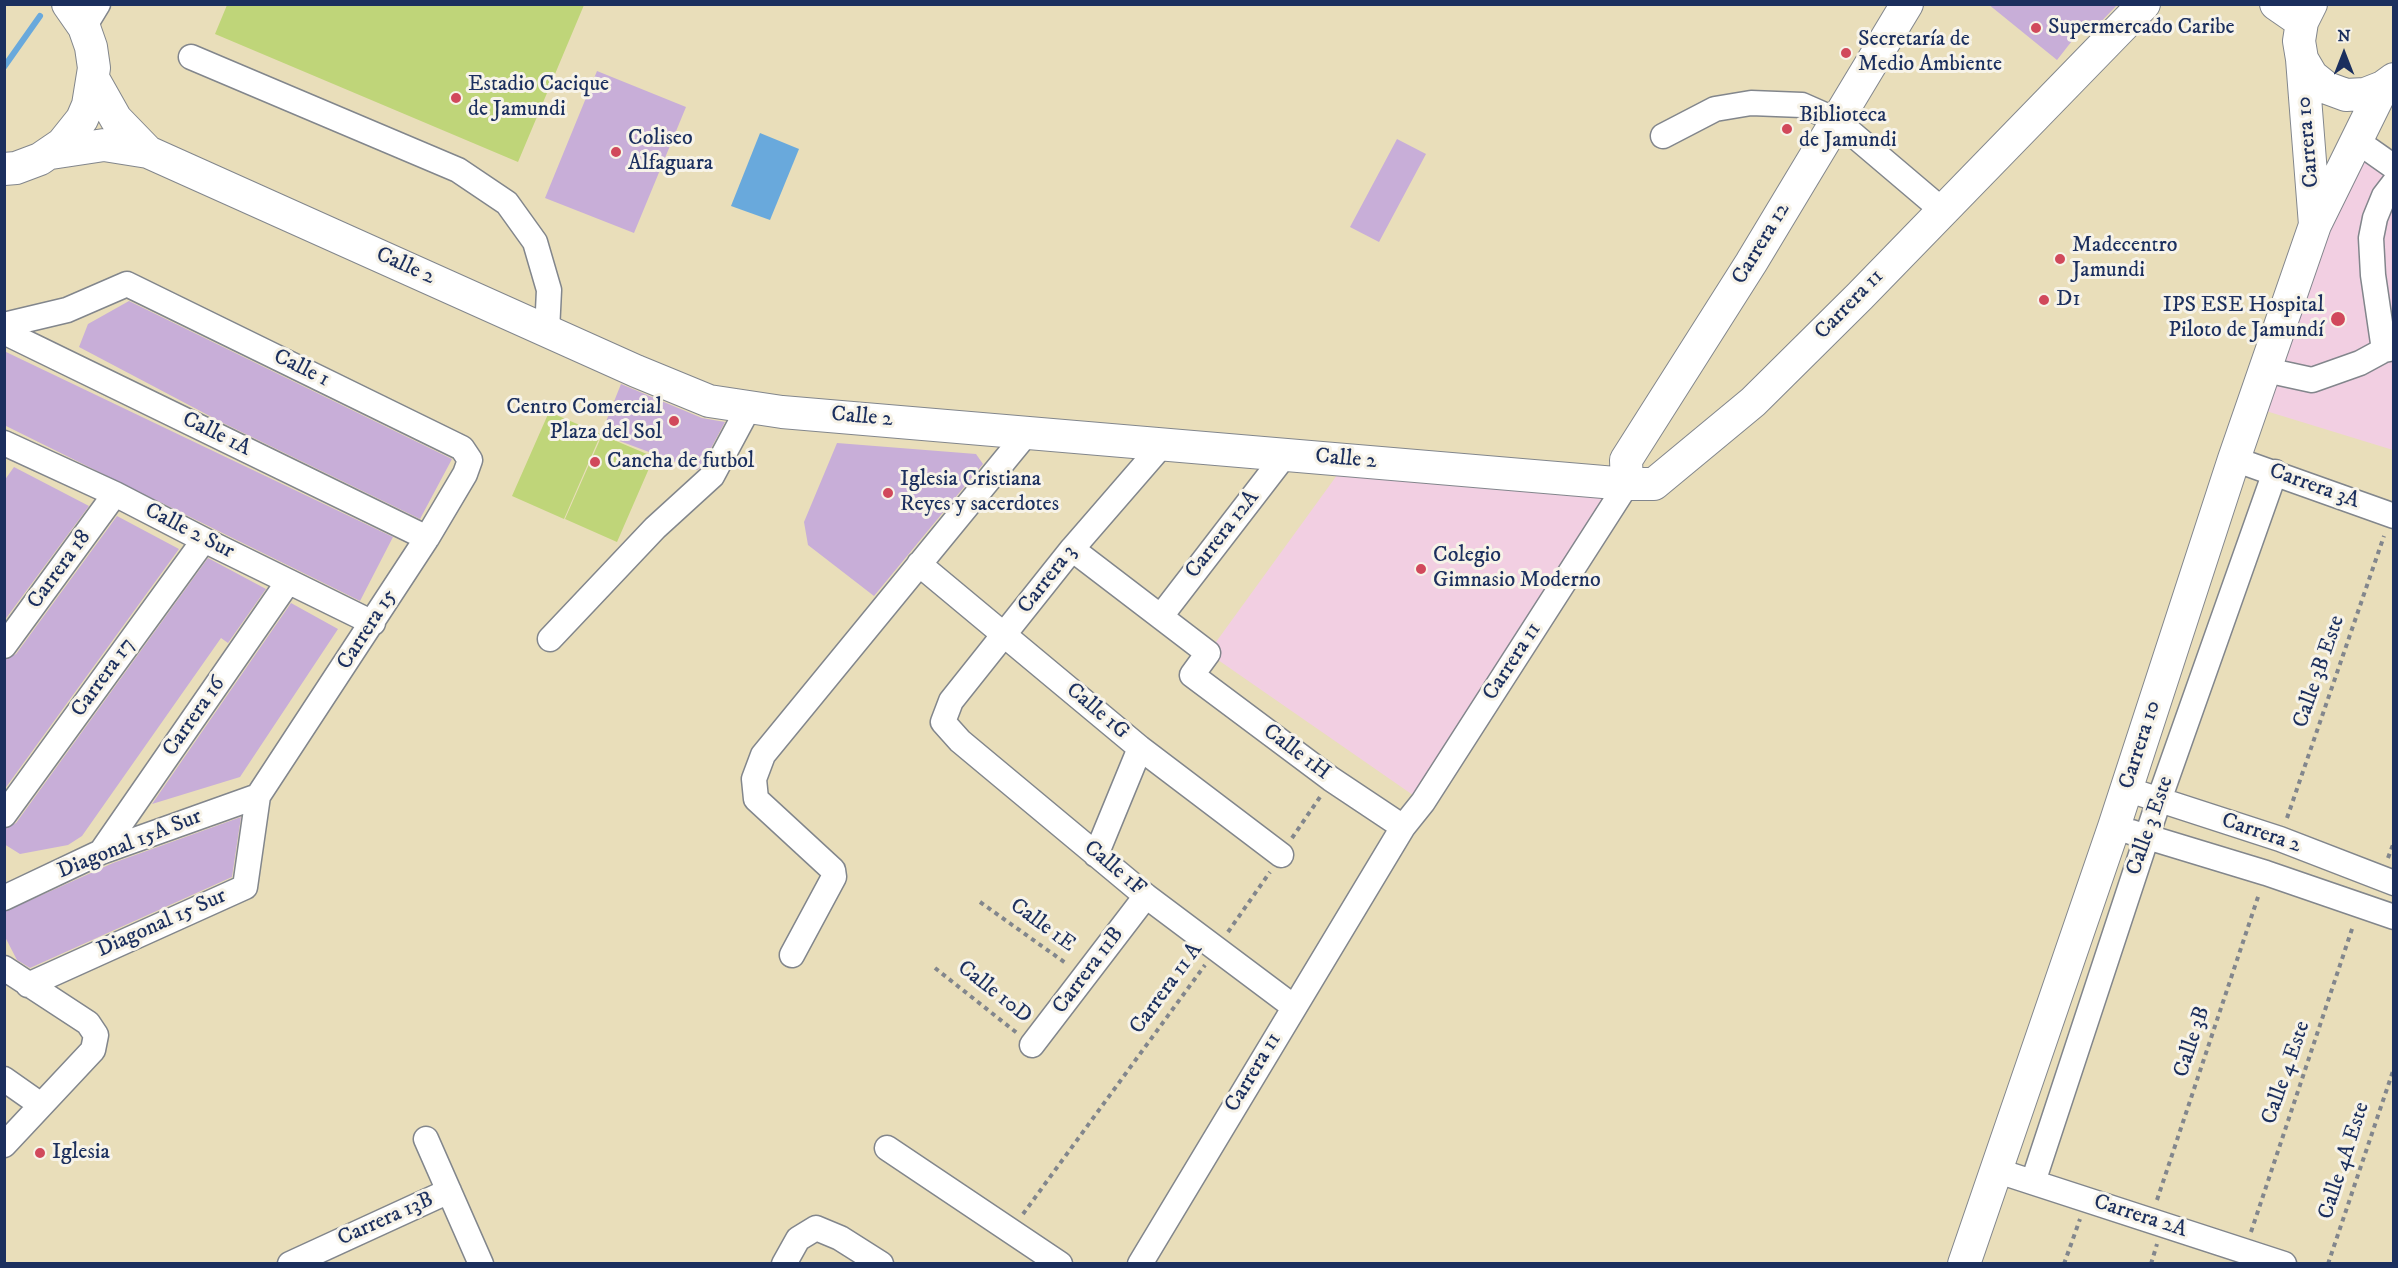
<!DOCTYPE html>
<html>
<head>
<meta charset="utf-8">
<style>
	body { margin:0 }
	#map { position:relative; width:2398px; height:1268px; overflow:hidden; background:#e9deba; font-family:"IM FELL DW Pica",serif }
	canvas { display:block }
	.frame { position:absolute; inset:0; border:6px solid #1b2f5e; pointer-events:none }
	.north { position:absolute; left:2314px; top:24px; width:60px; height:60px; -webkit-text-stroke:4px #f7f3e8; paint-order:stroke; rotate:0deg; font-size:16px; font-weight:700; line-height:24px; text-align:center; color:#1b2f5e }
	.north::after { content:''; display:block; margin:auto; width:21px; height:27px; background:#1b2f5e; clip-path:polygon(50% 0,100% 100%,50% 72%,0 100%) }
</style>
</head>
<body>
<div id="map">
<canvas width="2398" height="1268"></canvas>
<div class="frame"></div>
<div class="north">N</div>
</div>
<script>
const context = document.querySelector('canvas').getContext('2d');
context.lineJoin = 'round';
function fillPath(path, color) { context.fillStyle = color; context.fill(path, 'evenodd'); }
const poly = rows => new Path2D(rows.map(r => 'M' + r).join(''));
function strokePath(path, color, width, dash) { context.strokeStyle = color; context.lineWidth = width; context.lineCap = dash ? 'butt' : 'round'; context.setLineDash(dash || []); context.stroke(path); }
function drawText(font, color, halo, rows, align = 'center') {
  context.font = font + ' "IM FELL DW Pica",serif'; context.lineWidth = 6; context.setLineDash([]); context.textBaseline = 'middle'; context.strokeStyle = halo; context.fillStyle = color; for (const [text, x, y, turn = 0] of rows) {
    context.save(); context.translate(x, y); context.rotate((+turn || 0) * Math.PI / 180); context.textAlign = isNaN(turn) ? turn : align; if (halo) context.strokeText(text, 0, 0); context.fillText(text, 0, 0); context.restore();
  }
}
const built = poly([
	[2357,141,2393,167,2393,450,2253,407],
	[1348,460,1627,484,1423,802,1208,653]
]);
const green = poly([
	[227,5,227,4,584,5,518,162,215,34],
	[549,412,601,434,564,519,512,496],
	[602,435,654,457,617,542,565,519]
]);
const water = poly([
	[760,133,799,149,770,220,731,206]
]);
const stream = poly([
	[4,67,40,16]
]);
const building = poly([
	[1988,4,2118,4,2094,29,2086,23,2057,60],
	[597,71,686,107,634,233,545,198],
	[1397,139,1426,154,1379,242,1350,227],
	[129,301,452,459,420,519,223,423,79,347,88,324],
	[4,351,393,537,360,601,4,425],
	[621,384,702,418,725,422,701,467,697,470,601,434],
	[837,443,976,454,983,464,874,596,808,545,804,522],
	[14,467,89,506,4,621,4,481],
	[117,516,179,549,4,790,4,660,16,654],
	[208,558,266,589,228,643,221,638,82,836,68,845,20,854,4,844,4,829,16,823],
	[291,603,338,629,240,777,152,804],
	[241,817,232,877,30,968,17,960,4,935,4,912,113,863]
]);
const path = poly([
	[2287,818,2384,536],
	[1292,838,1320,797],
	[2388,858,2394,842],
	[980,902,1067,964],
	[1228,932,1270,872],
	[935,968,1017,1033],
	[2157,1200,2259,894],
	[1023,1214,1205,965],
	[2251,1232,2353,926],
	[2064,1264,2080,1219],
	[2151,1264,2157,1244],
	[2328,1264,2394,1068]
]);
const minor = poly([
	[84,27,98,4],
	[191,57,458,170,507,203,535,242,549,290,547,331],
	[1663,136,1715,109,1751,103,1802,105,1836,120,1942,210],
	[2357,141,2394,167],
	[4,325,67,310,127,284,462,448,470,460,465,474,427,538,258,796,245,887,28,985],
	[4,332,427,538],
	[2384,350,2373,275,2371,238,2375,218,2384,196,2394,183],
	[2266,370,2312,380,2360,363,2384,350,2394,348],
	[4,443,115,494,204,540,373,623],
	[1163,444,1072,549,951,701,943,722,960,741,1146,896,1294,1007],
	[2234,459,2394,516],
	[1072,549,1208,653,1192,675,1331,779,1403,827],
	[919,564,1140,748,1281,855],
	[1161,616,1285,455],
	[550,639,655,528,712,476,749,407],
	[4,646,115,494],
	[2126,789,2280,839,2394,883],
	[4,815,204,540],
	[2131,832,2266,873,2394,917],
	[101,852,288,582],
	[1096,855,1140,748],
	[4,898,101,852,258,796],
	[792,955,834,877,833,870,756,799,754,779,763,755,1027,433],
	[4,968,88,1023,96,1035,93,1050,4,1145],
	[1032,1045,1146,896],
	[4,1079,41,1105],
	[426,1139,481,1264],
	[887,1148,1060,1264],
	[1995,1170,2284,1264],
	[2033,1182,2159,800,2275,472],
	[290,1264,449,1191],
	[784,1264,798,1239,816,1228,840,1238,881,1264],
	[1140,1264,1403,827,1423,802,1627,484]
]);
const major = poly([
	[2276,4,2302,22],
	[2311,4,2302,22,2299,41,2302,59,2312,76,2327,88,2346,95,2365,94,2383,87,2394,79],
	[2302,59,2315,225],
	[94,80,116,119,148,152],
	[51,153,104,145,148,152,636,371,709,401,782,412,1627,484,1654,484,1753,402,1860,296,2144,4],
	[4,169,16,168,40,159,62,144,82,119,88,105,94,68,91,47,84,27,68,4],
	[1627,484,1626,460,1751,263,1907,4],
	[1964,1264,2114,827,2234,459,2315,225,2383,87]
]);
const markers = [
	[2036,28,6,"#d1495b"],
	[1846,53,6,"#d1495b"],
	[456,98,6,"#d1495b"],
	[1787,129,6,"#d1495b"],
	[616,152,6,"#d1495b"],
	[2060,259,6,"#d1495b"],
	[2044,300,6,"#d1495b"],
	[2338,319,8,"#d1495b"],
	[674,421,6,"#d1495b"],
	[595,462,6,"#d1495b"],
	[888,493,6,"#d1495b"],
	[1421,569,6,"#d1495b"],
	[40,1153,6,"#d1495b"]
];
const poiNames = [
	["Supermercado Caribe",2048,28],
	["Secretaría de",1858,40],
	["Medio Ambiente",1858,65],
	["Estadio Cacique",468,85],
	["de Jamundi",468,110],
	["Biblioteca",1799,116],
	["de Jamundi",1799,141],
	["Coliseo",628,139],
	["Alfaguara",628,164],
	["Madecentro",2072,246],
	["Jamundi",2072,271],
	["D1",2056,300],
	["IPS ESE Hospital",2324,306,"right"],
	["Piloto de Jamundí",2324,331,"right"],
	["Centro Comercial",662,408,"right"],
	["Plaza del Sol",662,433,"right"],
	["Cancha de futbol",607,462],
	["Iglesia Cristiana",900,480],
	["Reyes y sacerdotes",900,505],
	["Colegio",1433,556],
	["Gimnasio Moderno",1433,581],
	["Iglesia",52,1153]
];
const streetNames = [
	["Carrera 10",2309,142,-95],
	["Carrera 12",1762,244,-59],
	["Calle 2",405,267,24],
	["Carrera 11",1850,305,-46],
	["Calle 1",301,369,26],
	["Calle 2",862,418,5],
	["Calle 1A",216,435,26],
	["Calle 2",1346,460,5],
	["Carrera 3A",2314,487,20],
	["Calle 2 Sur",189,532,27],
	["Carrera 12A",1223,535,-52],
	["Carrera 18",60,570,-54],
	["Carrera 3",1048,580,-52],
	["Carrera 15",368,630,-57],
	["Carrera 11",1513,662,-57],
	["Calle 3B Este",2320,672,-71],
	["Carrera 17",104,678,-54],
	["Calle 1G",1097,712,40],
	["Carrera 16",195,717,-55],
	["Carrera 10",2141,745,-72],
	["Calle 1H",1296,753,37],
	["Calle 3 Este",2151,826,-71],
	["Carrera 2",2261,834,19],
	["Diagonal 15A Sur",130,845,-22],
	["Calle 1F",1114,869,40],
	["Diagonal 15 Sur",162,924,-24],
	["Calle 1E",1042,926,36],
	["Carrera 11B",1089,971,-53],
	["Carrera 11 A",1167,989,-54],
	["Calle 10D",994,993,38],
	["Calle 3B",2193,1042,-72],
	["Carrera 11",1254,1073,-59],
	["Calle 4 Este",2287,1073,-71],
	["Calle 4A Este",2345,1161,-72],
	["Carrera 2A",2140,1217,18],
	["Carrera 13B",386,1220,-24]
];
fillPath(built, '#f2cfe2');
fillPath(green, '#bfd579');
fillPath(water, '#69a9dc');
strokePath(stream, '#69a9dc', 6);
fillPath(building, '#c8aed8');
strokePath(minor, '#82868c', 27);
strokePath(major, '#82868c', 34);
strokePath(path, '#82868c', 4, [4.5, 4.5]);
strokePath(minor, '#fff', 24);
strokePath(major, '#fff', 32);
for (const [x, y, r, color] of markers) { const dot = new Path2D(); dot.arc(x, y, r, 0, 2 * Math.PI); context.fillStyle = color; context.fill(dot); strokePath(dot, '#f7f3e8', 2); }
drawText('22px', '#1b2f5e', '#f7f3e8', poiNames, 'left');
drawText('22px', '#1b2f5e', '#f7f3e8', streetNames);
</script>
</body>
</html>
